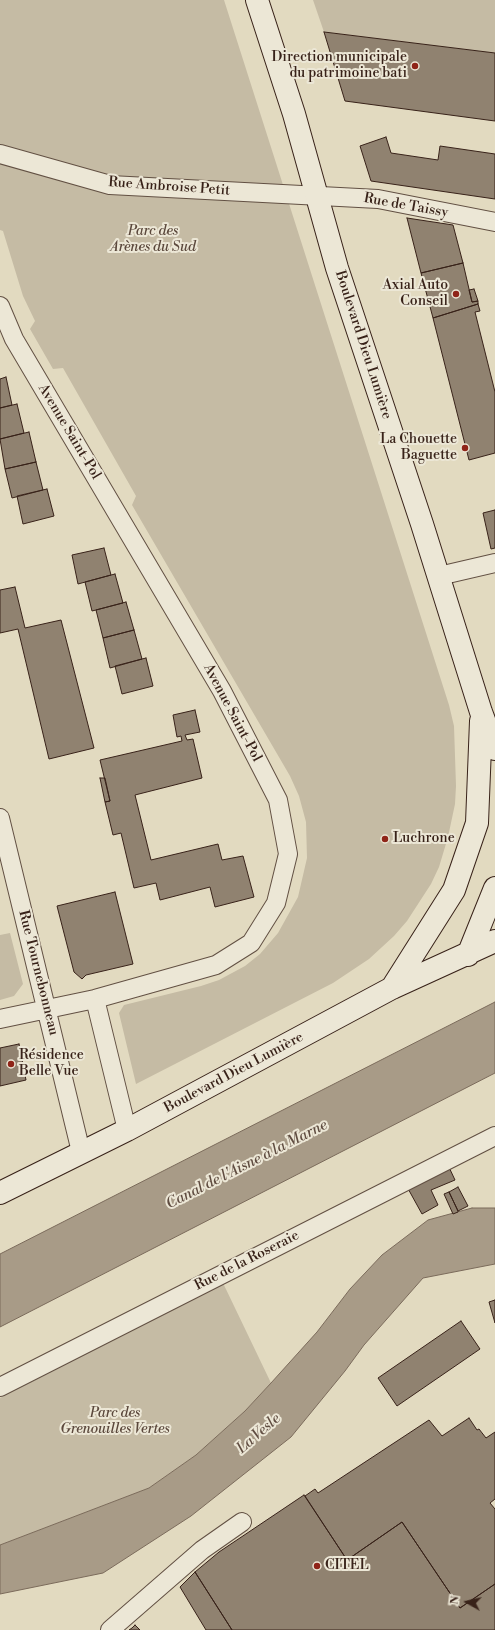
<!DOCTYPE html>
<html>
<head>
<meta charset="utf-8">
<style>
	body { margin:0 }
	#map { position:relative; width:495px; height:1630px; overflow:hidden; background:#e2dac0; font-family:"Libre Bodoni",serif }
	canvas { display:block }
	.north { position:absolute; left:447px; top:1582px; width:40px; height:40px; -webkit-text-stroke:3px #ece7d6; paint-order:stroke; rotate:278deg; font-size:11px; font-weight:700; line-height:16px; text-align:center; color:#382219 }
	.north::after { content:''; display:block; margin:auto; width:14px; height:18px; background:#382219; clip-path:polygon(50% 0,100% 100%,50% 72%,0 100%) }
</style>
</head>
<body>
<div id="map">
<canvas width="495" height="1630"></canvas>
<div class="north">N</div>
</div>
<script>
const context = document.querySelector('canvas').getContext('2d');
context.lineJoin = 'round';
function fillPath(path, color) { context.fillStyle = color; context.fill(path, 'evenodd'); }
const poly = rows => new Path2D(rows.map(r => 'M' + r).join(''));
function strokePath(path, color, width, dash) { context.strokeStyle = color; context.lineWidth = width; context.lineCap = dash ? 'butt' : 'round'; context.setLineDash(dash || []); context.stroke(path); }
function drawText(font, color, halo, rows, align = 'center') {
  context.font = font + ' "Libre Bodoni",serif'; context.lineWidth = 4; context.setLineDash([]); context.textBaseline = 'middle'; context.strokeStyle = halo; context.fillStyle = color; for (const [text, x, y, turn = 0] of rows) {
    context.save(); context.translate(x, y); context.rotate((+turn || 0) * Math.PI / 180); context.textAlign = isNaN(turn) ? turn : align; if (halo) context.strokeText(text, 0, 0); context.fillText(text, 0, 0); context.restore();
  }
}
const green = poly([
	[0,0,224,0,449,705,454,726,456,786,455,804,448,837,439,867,431,884,407,921,394,936,369,959,333,983,136,1084,119,1013,124,1005,201,986,219,980,245,966,260,954,278,933,298,897,307,858,306,822,299,796,290,776,132,505,136,496,63,368,53,369,30,329,35,321,23,296,3,231,0,230],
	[313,0,495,0,495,53,324,32],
	[10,933,23,984,14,996,0,1000,0,935],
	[223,1283,271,1383,245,1411,196,1455,149,1488,0,1545,0,1398]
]);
const water = poly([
	[495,1002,495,1073,0,1327,0,1254,495,1002],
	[472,1208,495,1208,495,1264,423,1278,364,1345,345,1371,291,1437,191,1516,103,1573,0,1594,0,1545,149,1488,196,1455,245,1411,271,1383,317,1332,350,1289,382,1255,428,1220,472,1208]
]);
const building = poly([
	[324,32,495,53,495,121,345,101,324,32],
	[386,137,391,153,438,160,440,146,495,154,495,199,371,181,360,146,386,137],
	[407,218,453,225,463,263,421,273,407,218],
	[463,263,472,302,478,301,478,304,433,318,421,273,463,263],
	[474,289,478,301,472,302,469,290,474,289],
	[478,304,480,311,475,312,495,392,495,453,469,460,433,318,478,304],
	[6,377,12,405,0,408,0,379,6,377],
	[17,404,24,433,0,439,0,408,17,404],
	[29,432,36,462,5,469,0,439,29,432],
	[36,462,43,490,12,498,5,469,36,462],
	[47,489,54,516,23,524,17,496,47,489],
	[495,510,495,548,491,549,483,513,495,510],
	[104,548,111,575,78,584,72,555,104,548],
	[115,574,123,603,92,611,85,582,115,574],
	[15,587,25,628,61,620,94,748,49,759,18,629,0,633,0,590,15,587],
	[126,602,134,630,103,638,96,610,126,602],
	[134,630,142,659,110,668,103,638,134,630],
	[146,658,153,686,122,694,115,666,146,658],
	[195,710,200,732,185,735,187,740,193,739,202,778,135,795,151,860,218,844,222,860,243,856,254,897,215,907,210,887,160,900,156,883,134,888,121,833,113,835,105,802,110,801,100,760,182,741,181,736,177,737,173,715,195,710],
	[100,778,105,778,110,801,105,802,100,778],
	[115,892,133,964,86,975,82,979,74,972,57,906,115,892],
	[19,1044,26,1080,0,1086,0,1048,19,1044],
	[447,1163,455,1180,431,1190,438,1205,422,1214,406,1185,447,1163],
	[458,1187,468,1206,458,1211,449,1192,458,1187],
	[449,1192,458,1211,458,1212,453,1214,444,1194,449,1192],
	[495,1300,495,1323,489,1302,495,1300],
	[461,1321,480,1349,397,1406,378,1378,461,1321],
	[469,1418,477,1430,479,1429,486,1438,495,1432,495,1499,490,1503,495,1509,495,1584,460,1608,402,1522,347,1560,305,1496,315,1489,318,1493,429,1420,442,1436,469,1418],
	[304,1495,347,1560,402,1522,460,1608,495,1584,495,1630,232,1630,195,1572,219,1552,304,1495],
	[195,1572,232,1630,206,1630,180,1587,195,1572],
	[135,1625,140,1630,129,1630,132,1628,135,1625]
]);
const street = poly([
	[0,154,110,185,378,199,495,222],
	[0,306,14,339,222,691,278,800,288,854,276,903,251,943,216,965,95,999,0,1019],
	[439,576,495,563],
	[0,818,81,1152],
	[95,999,127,1130],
	[0,1387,495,1136],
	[110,1630,202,1550,242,1522]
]);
const secondary = poly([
	[257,0,294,114,337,268,422,524,481,712,495,749],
	[468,955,495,888],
	[392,988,454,890,477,823,481,721],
	[0,1193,127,1130,392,988,495,941]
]);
const markers = [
	[415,66,4,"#8f2418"],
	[456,294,4,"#8f2418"],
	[465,448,4,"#8f2418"],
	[385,839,4,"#8f2418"],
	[11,1064,4,"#8f2418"],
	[317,1566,4,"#8f2418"]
];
const poiNames = [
	["Direction municipale",407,58],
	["du patrimoine bati",407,74],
	["Axial Auto",448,286],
	["Conseil",448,302],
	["La Chouette",457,440],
	["Baguette",457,456],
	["Luchrone",393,839,"left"],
	["Résidence",19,1056,"left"],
	["Belle Vue",19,1072,"left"],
	["CITEL",325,1566,"left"]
];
const streetNames = [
	["Rue Ambroise Petit",169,187,4],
	["Rue de Taissy",406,206,10],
	["Boulevard Dieu Lumière",363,345,72],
	["Avenue Saint-Pol",69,432,59],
	["Avenue Saint-Pol",232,713,62],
	["Rue Tournebonneau",38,973,76],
	["Boulevard Dieu Lumière",234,1073,-28],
	["Rue de la Roseraie",247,1261,-27]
];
const parkNames = [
	["Parc des",153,232],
	["Arènes du Sud",153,248],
	["Parc des",115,1414],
	["Grenouilles Vertes",115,1430]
];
const waterNames = [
	["Canal de l'Aisne à la Marne",247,1165,-27],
	["La Vesle",259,1434,-41]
];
fillPath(green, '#c5bba4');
fillPath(water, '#a89b87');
strokePath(water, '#7b6b5b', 1);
fillPath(building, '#908270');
strokePath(building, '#382219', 1);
strokePath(street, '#625043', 20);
strokePath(secondary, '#382219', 24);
strokePath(street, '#ece7d6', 18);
strokePath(secondary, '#ece7d6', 22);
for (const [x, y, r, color] of markers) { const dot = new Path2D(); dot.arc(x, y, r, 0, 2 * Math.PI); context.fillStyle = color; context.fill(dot); strokePath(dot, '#ece7d6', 1.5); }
drawText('14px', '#382219', '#ece7d6', poiNames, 'right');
drawText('14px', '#382219', '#ece7d6', streetNames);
drawText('italic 14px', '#5b483c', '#ece7d6', parkNames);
drawText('italic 15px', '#5f4c40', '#ece7d6', waterNames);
</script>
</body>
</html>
